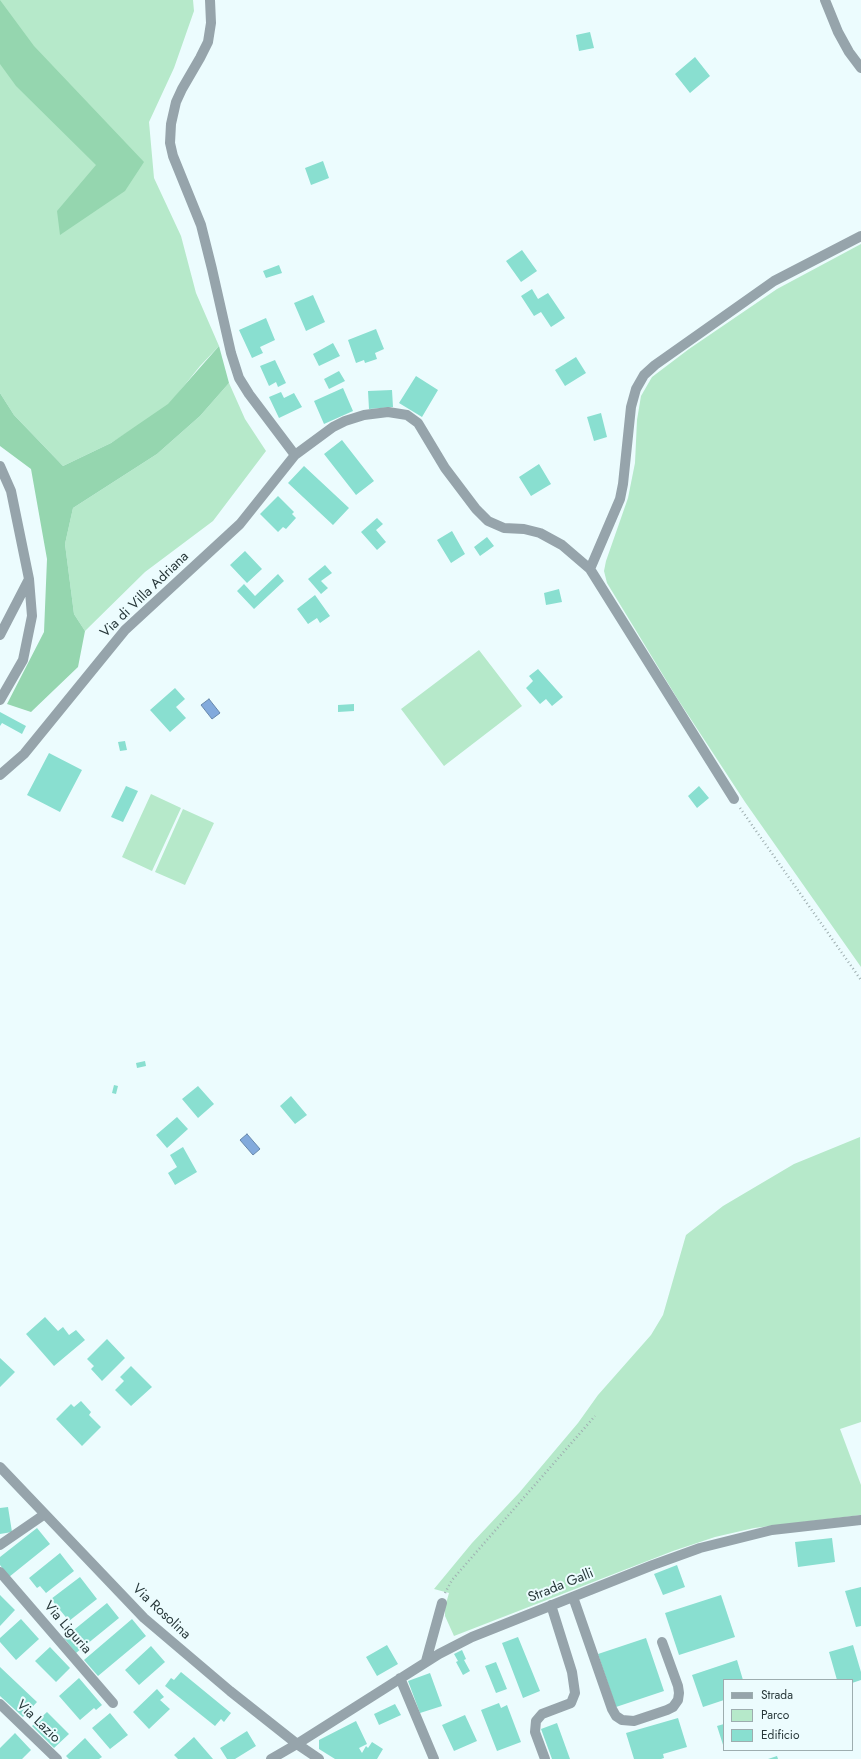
<!DOCTYPE html>
<html>
<head>
<meta charset="utf-8">
<style>
	body { margin:0 }
	#map { position:relative; width:861px; height:1759px; overflow:hidden; background:#ecfcfe; font-family:Jost,sans-serif }
	canvas { display:block }
	.legend { position:absolute; left:723px; top:1679px; width:130px; height:72px; box-sizing:border-box; background:#ecfcfe; border:1px solid #9dadaf; margin:0; padding:5px 7px; list-style:none; font-size:12px; color:#273739 }
	.legend li { display:flex; align-items:center; gap:8px; height:20px }
	.legend b { width:20px; border:1px solid #9dadaf }
</style>
</head>
<body>
<div id="map">
<canvas width="861" height="1759"></canvas>
<ul class="legend">
<li><b style="height:5px;background:#96a4ab"></b>Strada</li>
<li><b style="height:11px;background:#b6e9ca"></b>Parco</li>
<li><b style="height:11px;background:#89dfd0"></b>Edificio</li>
</ul>
</div>
<script>
const context = document.querySelector('canvas').getContext('2d');
context.lineJoin = 'round';
function fillPath(path, color) { context.fillStyle = color; context.fill(path, 'evenodd'); }
const poly = rows => new Path2D(rows.map(r => 'M' + r).join(''));
function strokePath(path, color, width, dash) { context.strokeStyle = color; context.lineWidth = width; context.lineCap = dash ? 'butt' : 'round'; context.setLineDash(dash || []); context.stroke(path); }
function drawText(font, color, halo, rows, align = 'center') {
  context.font = font + ' Jost,sans-serif'; context.lineWidth = 4; context.setLineDash([]); context.textBaseline = 'middle'; context.strokeStyle = halo; context.fillStyle = color; for (const [text, x, y, turn = 0] of rows) {
    context.save(); context.translate(x, y); context.rotate((+turn || 0) * Math.PI / 180); context.textAlign = isNaN(turn) ? turn : align; if (halo) context.strokeText(text, 0, 0); context.fillText(text, 0, 0); context.restore();
  }
}
const green = poly([
	[0,0,193,0,194,11,174,68,149,122,154,178,181,236,196,293,219,346,200,366,167,407,111,443,63,466,14,415,0,393],
	[861,244,861,967,745,802,677,698,607,583,604,571,606,561,628,498,635,463,637,420,641,396,652,377,689,349,777,289],
	[229,383,245,419,266,451,213,521,145,572,85,631,74,614,65,544,73,508,157,454,200,416],
	[479,650,522,706,444,766,401,709],
	[151,794,181,808,152,871,122,857],
	[183,809,214,823,185,885,155,872],
	[860,1137,861,1422,840,1429,861,1485,861,1515,754,1528,715,1537,673,1551,454,1636,445,1616,445,1607,449,1593,434,1589,472,1543,519,1493,578,1423,598,1395,651,1335,663,1315,686,1235,723,1206,794,1164]
]);
const forest = poly([
	[0,0,34,46,144,162,125,191,60,235,57,211,96,165,16,86,0,64],
	[219,346,229,383,200,416,157,454,73,508,65,544,74,614,85,631,78,667,31,712,7,704,44,632,47,559,31,469,0,446,0,393,14,415,63,466,111,443,168,404]
]);
const water = poly([
	[209,699,220,713,212,719,201,705,209,699],
	[247,1134,260,1149,253,1155,240,1140,247,1134]
]);
const building = poly([
	[590,32,594,48,579,51,576,35],
	[695,57,710,76,690,93,675,74],
	[323,161,329,178,311,185,305,168],
	[522,250,537,271,521,282,506,261],
	[279,265,282,273,266,278,263,271],
	[532,289,538,299,548,293,565,318,551,327,541,312,534,316,521,296],
	[313,295,325,322,306,331,294,303],
	[266,318,275,340,260,347,263,353,252,358,239,330],
	[376,329,384,349,375,353,377,359,365,363,364,360,356,363,348,340],
	[333,343,340,356,319,366,313,354],
	[576,357,586,373,565,386,555,370],
	[275,360,286,383,278,387,276,382,269,386,260,366],
	[339,371,345,381,329,389,324,379],
	[416,376,438,390,422,417,399,403],
	[343,388,353,411,324,424,314,401],
	[392,390,393,407,369,409,368,391],
	[281,392,284,398,294,393,302,407,279,418,269,397],
	[601,413,607,437,594,441,587,417],
	[342,440,374,481,356,495,324,454],
	[539,464,551,484,531,496,519,477],
	[304,466,349,508,333,525,288,483],
	[278,496,294,512,292,514,296,518,286,529,283,527,278,532,260,514],
	[377,518,383,524,376,530,386,542,377,550,361,532],
	[452,531,465,554,451,563,437,540],
	[487,537,494,546,480,556,474,547],
	[245,551,262,569,247,583,230,565],
	[325,565,332,573,321,581,328,588,321,594,308,579],
	[278,574,284,581,254,609,237,591,244,584,255,596],
	[559,589,562,602,546,605,544,593],
	[315,595,330,616,320,623,317,618,308,624,297,609],
	[538,669,563,697,552,706,546,699,540,704,526,688,533,681,529,676],
	[175,688,185,699,176,707,186,718,170,732,150,710],
	[354,704,354,711,338,712,338,705],
	[0,712,26,726,22,734,2,723,0,726],
	[125,741,127,750,120,751,118,742],
	[49,753,82,770,60,812,27,795],
	[126,786,138,791,123,822,111,817],
	[699,786,709,798,697,808,688,796],
	[145,1061,146,1066,137,1068,136,1063],
	[114,1085,118,1086,116,1094,112,1093],
	[198,1086,214,1104,198,1118,182,1099],
	[291,1096,307,1115,295,1124,280,1106],
	[177,1117,188,1129,167,1148,156,1135],
	[183,1147,197,1172,175,1185,168,1173,177,1167,170,1155],
	[45,1317,58,1331,63,1327,69,1335,76,1330,85,1340,54,1366,26,1334],
	[107,1339,125,1358,102,1381,91,1369,94,1366,87,1359],
	[0,1358,15,1372,0,1387],
	[131,1366,152,1387,131,1406,115,1390,124,1381,120,1377],
	[81,1401,91,1412,89,1415,101,1427,82,1446,56,1419,71,1404,74,1407],
	[8,1507,12,1532,0,1534,0,1508],
	[37,1528,50,1544,9,1577,0,1565,0,1557],
	[832,1538,835,1562,798,1567,795,1542],
	[60,1553,74,1571,46,1593,40,1586,37,1588,29,1578],
	[677,1565,685,1587,663,1595,654,1574],
	[80,1577,97,1599,69,1621,51,1599],
	[861,1587,861,1626,856,1627,845,1591],
	[0,1595,15,1610,0,1626],
	[721,1595,735,1637,679,1655,665,1613],
	[107,1603,119,1618,76,1653,64,1638],
	[21,1619,39,1639,16,1660,0,1642,0,1638],
	[132,1619,146,1636,98,1676,84,1660],
	[518,1637,540,1691,523,1698,502,1643],
	[646,1638,664,1691,616,1707,598,1654],
	[387,1645,398,1664,377,1676,366,1657],
	[853,1645,861,1672,861,1680,852,1683,852,1680,837,1680,829,1652],
	[151,1646,165,1662,139,1685,125,1670],
	[50,1647,70,1668,56,1682,35,1661],
	[462,1650,466,1659,464,1660,470,1671,463,1675,456,1662,458,1661,454,1654],
	[737,1660,743,1680,724,1680,724,1700,703,1707,692,1675],
	[496,1662,507,1689,496,1693,485,1666],
	[0,1667,37,1702,23,1717,0,1696],
	[181,1672,231,1713,224,1722,221,1719,215,1726,165,1686,171,1678,174,1680],
	[430,1673,442,1706,420,1713,408,1681],
	[79,1678,102,1705,96,1710,94,1708,80,1720,59,1696],
	[157,1689,164,1697,160,1700,170,1709,149,1729,133,1712],
	[499,1703,501,1708,507,1705,521,1742,497,1751,481,1710],
	[395,1704,401,1715,379,1725,374,1714],
	[47,1712,69,1734,54,1748,32,1726],
	[110,1713,128,1735,110,1749,92,1728],
	[465,1715,477,1741,454,1751,442,1725],
	[678,1718,687,1747,663,1754,664,1758,661,1759,634,1759,626,1733],
	[356,1721,367,1744,359,1748,362,1753,366,1746,368,1748,372,1742,383,1749,377,1759,335,1759,319,1749,319,1740],
	[557,1723,570,1759,552,1759,541,1729],
	[724,1724,724,1748,717,1726],
	[247,1731,256,1746,235,1759,227,1759,220,1748],
	[15,1733,31,1750,22,1759,0,1759,0,1748],
	[194,1737,213,1759,178,1759,174,1755],
	[85,1738,102,1757,99,1759,69,1759,66,1756],
	[777,1756,778,1759,768,1759]
]);
const path = poly([
	[740,808,861,980],
	[445,1593,452,1580,595,1416]
]);
const minor = poly([
	[210,0,211,23,208,42,200,58,182,89,176,102,171,124,170,143,173,156,201,225,212,269,231,353,239,378,249,394,295,455],
	[825,0,838,32,849,52,861,68],
	[0,466,11,491,29,579,0,635],
	[590,569,620,499,623,484,631,407,636,389,644,375,655,365,774,281,861,236],
	[0,700,23,660,32,616,29,579],
	[0,775,24,754,125,630,240,524,295,455,333,427,345,421,364,415,388,412,407,415,418,423,445,468,476,509,488,521,504,528,524,529,540,533,562,545,590,569,734,799],
	[0,1467,144,1618,230,1691,297,1744,319,1759],
	[0,1545,45,1514],
	[0,1572,113,1703],
	[573,1597,612,1709,616,1716,622,1720,634,1721,667,1710,673,1707,678,1700,679,1693,678,1686,662,1642],
	[426,1661,442,1603],
	[400,1678,434,1759],
	[0,1704,57,1759],
	[271,1759,297,1744,439,1654,472,1637,653,1565,700,1548,772,1530,861,1520],
	[545,1759,535,1732,536,1721,542,1714,571,1703,575,1693,572,1672,551,1605]
]);
const streetNames = [
	["Via di Villa Adriana",145,595,-44],
	["Strada Galli",561,1586,-22],
	["Via Rosolina",161,1612,43],
	["Via Liguria",67,1628,49],
	["Via Lazio",38,1722,44]
];
fillPath(green, '#b6e9ca');
fillPath(forest, '#95d6af');
fillPath(water, '#82aadc');
strokePath(water, '#6788ab', 1);
fillPath(building, '#89dfd0');
strokePath(path, '#9eaeb0', 2.5, [1, 3]);
strokePath(minor, '#96a4ab', 10);
drawText('14px', '#273739', '#ecfcfe', streetNames);
</script>
</body>
</html>
